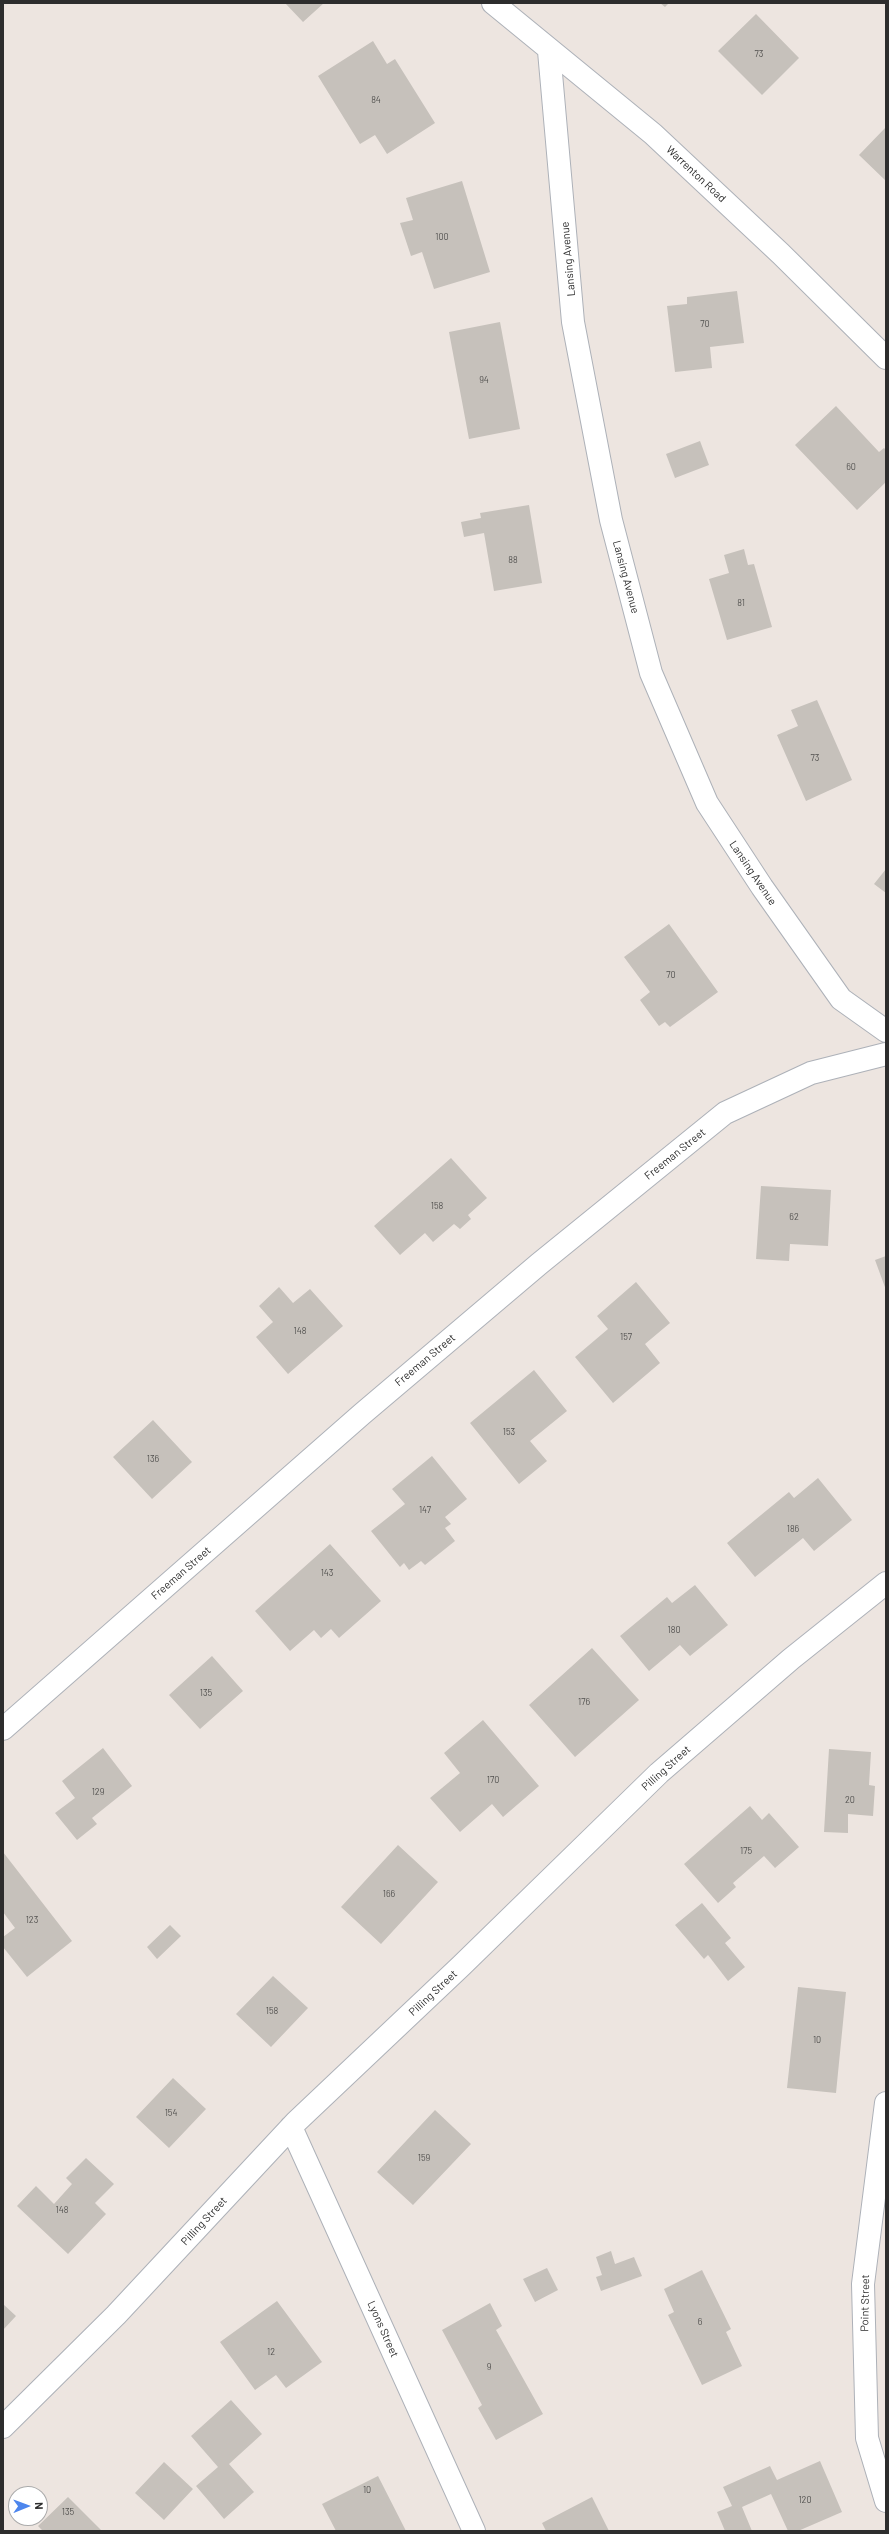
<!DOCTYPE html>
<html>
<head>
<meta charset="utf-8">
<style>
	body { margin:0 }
	#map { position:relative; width:889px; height:2534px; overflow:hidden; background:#ede5e0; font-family:Barlow,sans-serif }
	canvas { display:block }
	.frame { position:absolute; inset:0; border:4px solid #2d2d2d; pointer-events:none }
	.north { position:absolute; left:8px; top:2486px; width:40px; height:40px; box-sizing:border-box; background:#fff; border:1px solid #ababab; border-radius:50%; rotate:89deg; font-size:11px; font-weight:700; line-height:16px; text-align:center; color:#2d2d2d }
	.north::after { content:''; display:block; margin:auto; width:14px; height:18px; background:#4d86ed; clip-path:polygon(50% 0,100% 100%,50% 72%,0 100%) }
</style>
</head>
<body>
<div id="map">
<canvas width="889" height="2534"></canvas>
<div class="frame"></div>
<div class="north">N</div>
</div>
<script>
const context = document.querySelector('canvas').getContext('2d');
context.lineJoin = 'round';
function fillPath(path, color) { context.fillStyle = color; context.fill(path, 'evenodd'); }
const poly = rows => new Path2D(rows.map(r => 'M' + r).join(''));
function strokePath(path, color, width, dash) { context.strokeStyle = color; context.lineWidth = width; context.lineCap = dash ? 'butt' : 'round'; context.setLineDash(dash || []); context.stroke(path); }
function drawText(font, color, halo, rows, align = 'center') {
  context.font = font + ' Barlow,sans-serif'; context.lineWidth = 3; context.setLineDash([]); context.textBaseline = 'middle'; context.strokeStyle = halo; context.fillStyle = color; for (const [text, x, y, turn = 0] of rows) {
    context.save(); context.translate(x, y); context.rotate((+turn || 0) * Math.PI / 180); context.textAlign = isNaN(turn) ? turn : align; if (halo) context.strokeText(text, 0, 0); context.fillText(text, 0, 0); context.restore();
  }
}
const building = poly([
	[285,3,324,3,303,22],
	[660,3,669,3,665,7],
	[756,14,799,58,762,95,718,51],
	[373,41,387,64,395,59,435,123,387,154,375,135,360,144,318,76],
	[886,127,886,181,859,155],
	[462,181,490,272,434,289,422,252,411,256,400,223,413,220,406,198],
	[737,291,744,343,710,347,712,368,675,372,667,306,687,304,687,297],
	[500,322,520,429,469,439,449,332],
	[836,406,879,452,884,448,886,450,886,482,857,510,795,445],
	[700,441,709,465,675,478,666,454],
	[529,505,542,583,494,591,484,533,464,537,461,522,481,518,480,513],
	[744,549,748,565,754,564,772,627,727,640,709,579,729,573,724,555],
	[817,700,852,780,806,801,777,735,798,726,791,710],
	[886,869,886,893,874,884],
	[669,924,718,992,670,1027,665,1022,659,1026,640,1000,650,992,624,957],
	[451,1158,487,1198,468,1215,471,1219,460,1229,454,1224,433,1242,425,1233,400,1255,374,1226],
	[761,1186,831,1190,828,1246,790,1244,789,1261,756,1259],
	[886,1256,886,1290,875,1260],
	[636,1282,670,1323,645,1344,660,1363,613,1403,575,1357,608,1329,597,1316],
	[279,1287,293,1303,310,1289,343,1326,288,1374,256,1337,273,1322,259,1306],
	[534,1370,567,1411,530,1441,547,1461,519,1484,470,1423],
	[153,1420,192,1462,152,1499,113,1457],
	[432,1456,467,1499,445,1517,451,1524,445,1528,455,1541,425,1565,421,1561,409,1570,404,1563,400,1567,371,1531,405,1504,392,1489],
	[818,1478,852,1520,814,1551,803,1538,755,1577,727,1543,789,1492,794,1498],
	[330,1544,381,1601,339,1638,331,1629,321,1638,314,1630,290,1651,255,1611],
	[695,1585,728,1625,690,1656,680,1645,649,1671,620,1636,667,1597,672,1603],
	[592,1648,639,1700,575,1757,529,1705],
	[212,1656,243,1691,200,1729,169,1695],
	[483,1720,539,1786,503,1817,492,1804,460,1832,430,1798,460,1773,444,1753],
	[103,1748,132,1786,92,1818,97,1824,77,1840,55,1813,75,1798,62,1781],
	[829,1749,871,1752,869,1785,875,1786,873,1816,848,1814,848,1833,824,1832],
	[750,1806,762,1820,769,1813,799,1847,775,1868,764,1856,733,1883,736,1887,718,1903,684,1864],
	[398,1845,438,1882,381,1944,341,1907],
	[3,1852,72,1941,27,1977,3,1947,3,1937,15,1928,3,1912],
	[702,1903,731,1938,725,1943,745,1967,728,1981,708,1955,704,1959,675,1925],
	[170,1925,181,1936,157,1959,147,1947],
	[273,1976,308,2008,271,2047,236,2014],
	[798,1987,846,1992,836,2093,787,2088],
	[173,2078,206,2109,169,2148,136,2117],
	[435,2110,471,2144,413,2205,377,2172],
	[86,2158,114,2184,95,2203,106,2214,68,2254,17,2206,36,2186,54,2204,72,2184,66,2178],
	[611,2251,615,2264,634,2257,642,2276,601,2291,596,2277,602,2275,596,2257],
	[547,2268,558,2290,535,2302,523,2279],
	[702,2270,731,2329,726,2332,742,2366,702,2385,668,2315,674,2312,664,2289],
	[277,2301,322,2362,286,2388,276,2375,255,2390,220,2342],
	[490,2303,502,2326,496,2330,543,2414,496,2440,478,2408,482,2405,442,2330],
	[3,2304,16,2316,3,2330],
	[231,2400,262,2434,229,2464,254,2492,224,2519,196,2486,218,2467,191,2436],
	[820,2461,842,2512,798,2531,788,2531,771,2494,742,2507,752,2531,725,2531,717,2512,732,2506,723,2487,770,2466,777,2480],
	[164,2462,193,2489,164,2520,135,2493],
	[378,2476,406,2531,336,2531,322,2504],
	[68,2497,102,2531,43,2531,38,2526],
	[592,2497,609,2531,546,2531,542,2523]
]);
const minor = poly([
	[493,3,653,134,781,254,886,358],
	[549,51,573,322,611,520,651,673,707,803,762,887,841,999,886,1031],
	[3,1729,362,1414,539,1264,725,1113,811,1073,886,1054],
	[886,2103,863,2284,867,2438,886,2501],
	[291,2127,474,2531],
	[3,2427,116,2315,296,2122,461,1966,659,1773,791,1659,886,1583]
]);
const numberNames = [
	["73",759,54],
	["84",376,100],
	["100",442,237],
	["70",705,324],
	["94",484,380],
	["60",851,467],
	["88",513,560],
	["81",741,603],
	["73",815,758],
	["70",671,975],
	["158",437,1206],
	["62",794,1217],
	["148",300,1331],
	["157",626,1337],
	["153",509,1432],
	["136",153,1459],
	["147",425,1510],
	["186",793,1529],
	["143",327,1573],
	["180",674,1630],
	["135",206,1693],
	["176",584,1702],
	["170",493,1780],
	["129",98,1792],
	["20",850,1800],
	["175",746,1851],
	["166",389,1894],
	["123",32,1920],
	["158",272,2011],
	["10",817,2040],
	["154",171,2113],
	["159",424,2158],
	["148",62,2210],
	["6",700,2322],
	["12",271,2352],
	["9",489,2367],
	["10",367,2490],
	["120",805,2500],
	["135",68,2512]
];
const streetNames = [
	["Warrenton Road",696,174,43],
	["Lansing Avenue",568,259,-95],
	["Lansing Avenue",626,577,75],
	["Lansing Avenue",753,873,56],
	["Freeman Street",675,1154,-39],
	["Freeman Street",425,1360,-40],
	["Freeman Street",181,1573,-41],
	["Pilling Street",666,1768,-42],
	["Pilling Street",433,1993,-43],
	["Pilling Street",204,2221,-47],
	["Point Street",865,2303,-89],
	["Lyons Street",383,2329,66]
];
fillPath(building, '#c6c1bb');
strokePath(minor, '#adb1b8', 24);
strokePath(minor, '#fff', 22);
drawText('9px', '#535250', null, numberNames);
drawText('11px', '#2d2d2d', '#fff', streetNames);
</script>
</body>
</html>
